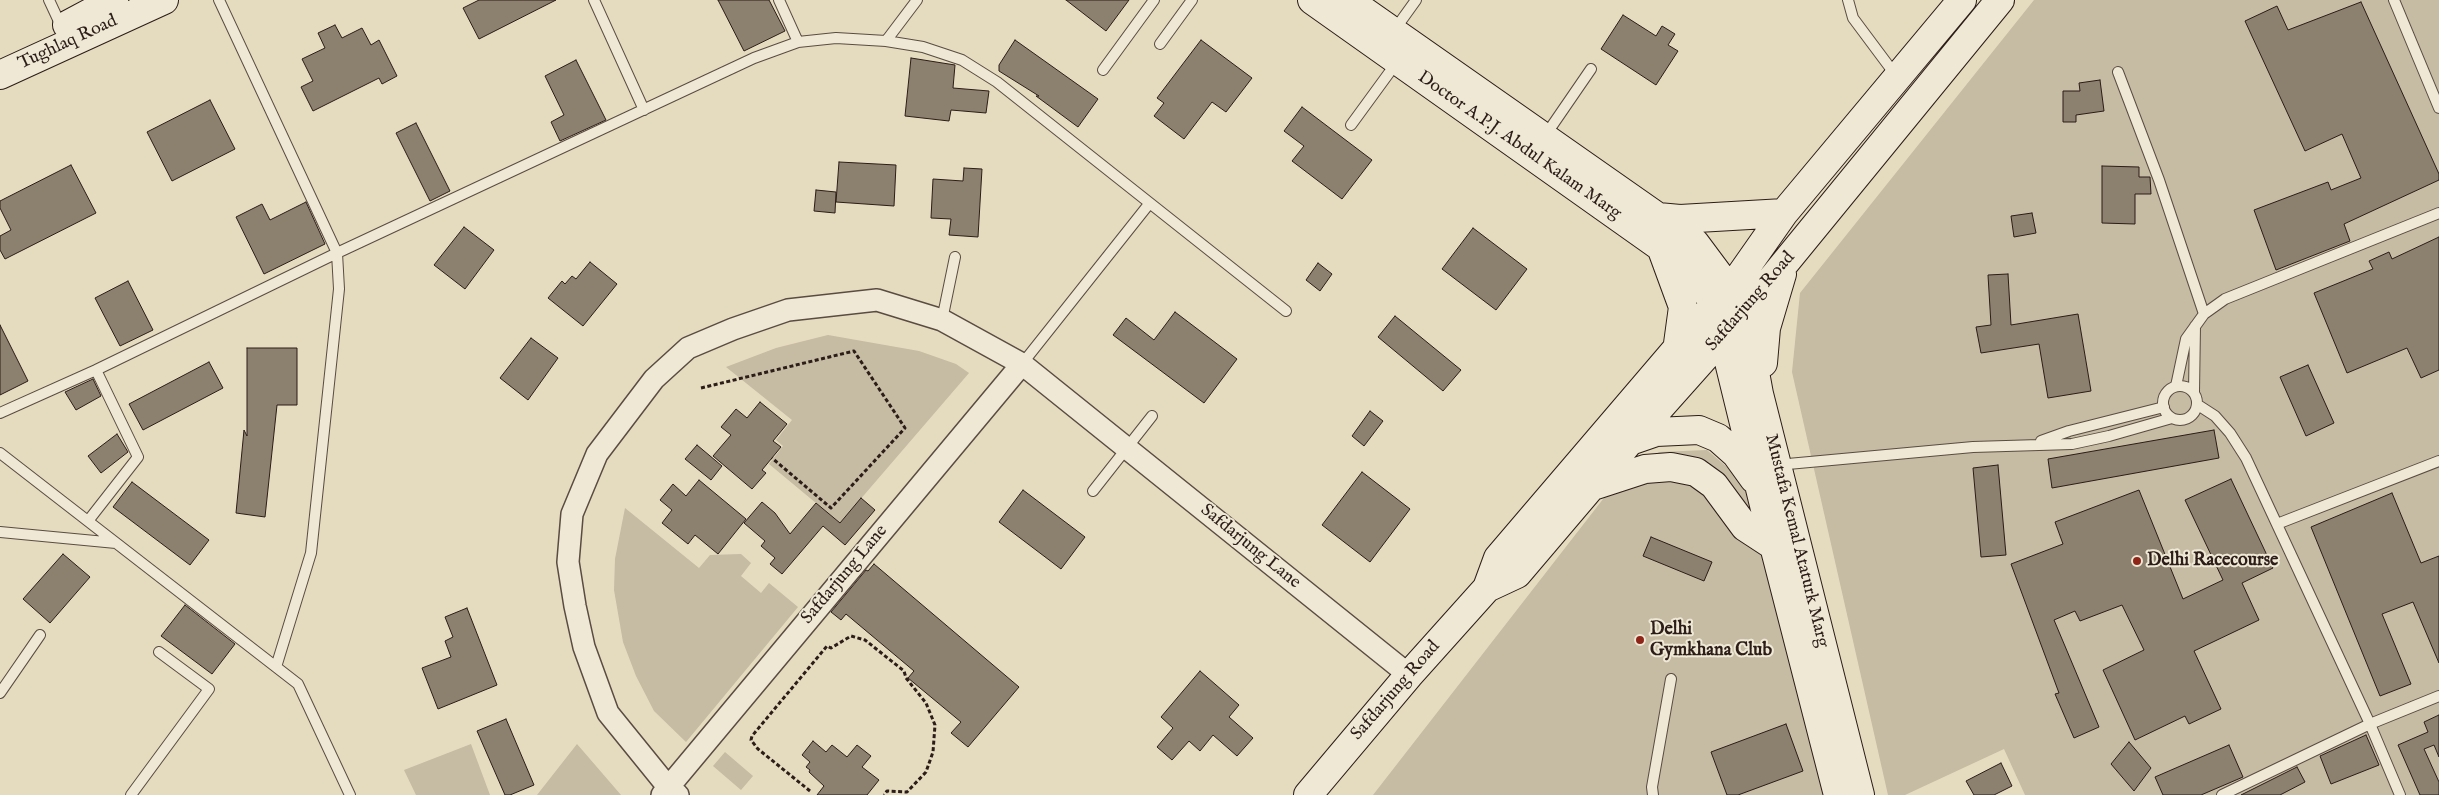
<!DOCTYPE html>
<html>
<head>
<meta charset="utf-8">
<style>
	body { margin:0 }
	canvas { display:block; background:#e5dbbf }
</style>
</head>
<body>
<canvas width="2439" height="795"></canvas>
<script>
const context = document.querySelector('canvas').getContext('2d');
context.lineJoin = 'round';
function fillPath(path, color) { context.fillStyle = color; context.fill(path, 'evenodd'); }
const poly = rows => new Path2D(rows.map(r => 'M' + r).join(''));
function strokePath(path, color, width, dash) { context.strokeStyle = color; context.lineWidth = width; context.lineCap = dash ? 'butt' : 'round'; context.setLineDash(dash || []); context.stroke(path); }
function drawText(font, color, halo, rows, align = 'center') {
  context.font = font + ' "IM FELL English",serif'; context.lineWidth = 4; context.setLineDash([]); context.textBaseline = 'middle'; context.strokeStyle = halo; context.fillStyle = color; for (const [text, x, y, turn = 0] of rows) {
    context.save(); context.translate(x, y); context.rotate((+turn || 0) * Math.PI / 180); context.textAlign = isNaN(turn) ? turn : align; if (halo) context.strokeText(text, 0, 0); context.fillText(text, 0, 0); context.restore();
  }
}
const green = poly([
	[2034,0,2439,0,2439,795,2025,795,2004,749,1905,795,1888,795,1792,372,1800,293],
	[828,335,919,351,956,364,969,373,840,523,769,464,783,446,776,440,792,420,726,367,776,348],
	[1707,450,1748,485,1824,795,1373,795,1614,485,1659,452],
	[625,508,699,568,710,555,741,554,751,563,741,576,761,593,769,583,798,607,686,742,654,711,636,676,623,642,614,590,615,559],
	[471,744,490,795,416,795,404,770],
	[577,744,621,795,537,795],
	[725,752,753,776,741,790,713,766]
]);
const building = poly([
	[479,0,556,0,479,39,463,8,479,0],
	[718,0,769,0,785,31,744,51,718,0],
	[1066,0,1129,0,1106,31,1066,0],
	[2361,2,2439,174,2439,180,2344,224,2350,241,2276,270,2254,210,2328,182,2331,190,2361,178,2342,134,2305,151,2245,21,2277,6,2288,30,2361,2],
	[1623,15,1656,36,1662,26,1675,34,1668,45,1678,51,1656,85,1601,49,1623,15],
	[335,25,342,38,362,28,371,45,379,40,397,76,382,84,379,78,313,111,301,87,313,81,302,59,325,48,318,33,335,25],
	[1015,40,1098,99,1078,127,1036,96,1039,96,999,71,999,65,1015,40],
	[1201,40,1252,78,1226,112,1212,102,1184,139,1154,116,1164,103,1157,98,1201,40],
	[911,58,955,65,953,88,989,91,986,113,951,110,949,121,905,116,911,58],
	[576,60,606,120,560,141,551,122,564,115,545,76,576,60],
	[2100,80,2104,111,2076,115,2076,122,2063,122,2063,91,2080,91,2079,83,2100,80],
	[210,100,235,149,172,181,147,132,210,100],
	[1302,107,1372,160,1342,199,1292,161,1304,146,1284,131,1302,107],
	[416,123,450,191,430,201,396,133,416,123],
	[839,162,896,165,894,206,836,202,839,162],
	[71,165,96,213,5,259,0,250,0,236,11,230,0,208,0,201,71,165],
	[2102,166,2139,167,2139,177,2150,177,2151,194,2135,194,2135,224,2102,223,2102,166],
	[964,168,982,169,978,237,949,235,951,219,931,218,933,179,963,181,964,168],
	[816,190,836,192,835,213,814,211,816,190],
	[306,202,325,244,264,274,236,217,262,204,270,220,306,202],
	[2032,213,2036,233,2014,237,2011,216,2032,213],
	[464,227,494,250,465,289,434,265,464,227],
	[1473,228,1527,269,1496,310,1442,269,1473,228],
	[2439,237,2439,370,2421,378,2407,348,2347,373,2314,293,2373,269,2369,261,2389,252,2392,259,2439,237],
	[590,262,617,284,583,326,548,298,562,281,565,284,572,276,576,279,590,262],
	[1318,263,1332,274,1320,291,1306,280,1318,263],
	[2008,274,2011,325,2078,314,2091,391,2048,398,2039,344,1981,353,1976,327,1991,325,1988,275,2008,274],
	[128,281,153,330,120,346,95,298,128,281],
	[1175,312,1237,359,1204,403,1113,335,1126,318,1154,340,1175,312],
	[1395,316,1461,370,1443,391,1378,337,1395,316],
	[0,325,28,381,0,395,0,325],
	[531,338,558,358,528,400,500,378,531,338],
	[247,348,297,348,297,405,277,405,265,517,236,513,244,430,247,436,247,348],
	[209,362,223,388,143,430,129,404,209,362],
	[2308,365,2334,423,2306,436,2280,377,2308,365],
	[93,379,101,396,76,410,65,392,93,379],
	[760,402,787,424,773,441,781,447,762,470,766,473,752,489,713,456,731,435,721,427,736,409,747,418,760,402],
	[1370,411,1383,421,1364,446,1352,436,1370,411],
	[2214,430,2219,458,2052,488,2048,459,2214,430],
	[117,434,128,452,101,473,88,456,117,434],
	[697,445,722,466,711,480,685,459,697,445],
	[1998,465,2006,555,1981,557,1973,468,1998,465],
	[1362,472,1410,509,1370,562,1322,525,1362,472],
	[2231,479,2273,568,2242,583,2259,620,2194,651,2221,709,2189,724,2185,716,2135,740,2103,670,2144,650,2122,605,2080,621,2075,611,2054,620,2099,727,2074,738,2055,694,2059,693,2011,564,2063,544,2055,522,2139,490,2183,599,2223,580,2185,500,2231,479],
	[699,480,746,519,718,554,695,535,688,544,662,523,672,510,660,500,673,484,686,496,699,480],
	[132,482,209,540,190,565,113,507,132,482],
	[1023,490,1085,537,1061,569,999,522,1023,490],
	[2392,493,2421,563,2439,556,2439,663,2413,602,2382,614,2411,684,2380,696,2311,527,2392,493],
	[861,498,875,510,845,545,823,526,782,574,770,564,775,558,761,546,765,541,744,523,762,502,775,513,790,534,816,503,840,523,861,498],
	[1651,537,1712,562,1704,581,1643,556,1651,537],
	[63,554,90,577,50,623,23,599,63,554],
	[874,564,1019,687,968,747,951,733,961,722,908,678,914,671,846,614,841,620,831,612,866,570,868,571,874,564],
	[185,605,235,644,212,674,161,636,185,605],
	[467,608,497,685,438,709,422,668,451,657,445,641,453,637,445,617,467,608],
	[1200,671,1239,705,1229,717,1253,738,1237,756,1213,735,1200,751,1189,741,1172,760,1157,747,1173,728,1161,717,1200,671],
	[2439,715,2439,757,2434,745,2424,749,2439,782,2439,795,2420,795,2398,745,2428,732,2424,722,2439,715],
	[506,719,534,785,510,795,505,795,477,731,506,719],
	[1786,724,1803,771,1738,795,1727,795,1711,752,1786,724],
	[2366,735,2379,765,2331,784,2320,756,2366,735],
	[813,741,826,752,832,745,847,757,857,745,871,756,862,767,879,780,867,795,817,795,824,786,809,772,810,770,806,767,810,762,802,755,813,741],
	[2129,742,2151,768,2134,791,2111,764,2129,742],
	[2229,745,2243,777,2201,795,2163,795,2155,777,2229,745],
	[2001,763,2012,786,1994,795,1974,795,1966,781,2001,763],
	[2297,767,2305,782,2280,795,2241,795,2297,767]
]);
const path = poly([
	[701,388,854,351,905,428,831,508,772,458],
	[810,791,758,749,751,740,752,736,827,646,831,648,851,636,865,640,904,671,906,678,926,703,935,725,933,752,926,772,907,792,887,791,884,795]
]);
const lane = poly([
	[49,0,62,28],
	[219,0,337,253,339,289,311,553,276,667],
	[594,0,644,110],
	[779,0,798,42,836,38,886,41,923,47,962,60,997,82,1286,311],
	[1848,0,1853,18,1897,77],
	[2394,0,2439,108],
	[1393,32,1416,0],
	[886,41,917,0],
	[1160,44,1192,0],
	[1103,70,1154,0],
	[2118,72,2159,180,2204,314],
	[1351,125,1397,62],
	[1545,136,1591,69],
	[942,320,955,257],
	[1022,364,1149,204],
	'2163 403a17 17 0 1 1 34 0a17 17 0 1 1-34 0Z',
	[2176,386,2186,339,2204,314,2225,299,2439,213],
	[2194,392,2195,326],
	[2198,405,2215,416,2230,433,2246,458,2370,724,2400,795],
	[0,413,96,370,337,253,754,58,798,42],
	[2041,441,2069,431,2164,407],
	[0,453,298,684,350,795],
	[1777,465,1973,447,2072,444,2109,436,2172,418],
	[1093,491,1152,416],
	[88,521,138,457,96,370],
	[2277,524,2439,461],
	[0,532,116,543],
	[0,693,40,635],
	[131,795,209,689,159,652],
	[1653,795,1652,787,1671,679],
	[2222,795,2370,724,2439,696]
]);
const street = poly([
	[662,795,1022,364],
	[678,795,668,787,608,713,584,647,575,606,568,562,572,514,597,454,654,379,688,348,733,329,788,310,877,300,942,320,1022,364,1409,675]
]);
const secondary = poly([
	[1312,0,1686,265,1715,304,1725,332,1729,362,1774,546,1838,795],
	[1348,0,1695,243,1730,290,1744,313,1759,394,1860,795],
	[67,25,114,0],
	[0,75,164,0],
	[1658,217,1680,219,1784,213],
	[1661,247,1683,307,1677,351],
	[1763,363,1766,328,1782,274],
	[1630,441,1656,432,1699,430,1718,438,1736,454,1754,479],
	[1593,486,1645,469,1671,467,1696,472,1714,485,1745,527,1774,546],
	[1487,588,1498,558,1715,304,1730,290,1784,213,1962,0],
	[1308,795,1409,675,1487,588,1517,574,1630,441,1744,313,2000,0]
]);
const markers = [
	[2137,561,5,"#8f2418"],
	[1640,640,5,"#8f2418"]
];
const streetNames = [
	["Tughlaq Road",68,43,-25],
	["Doctor A.P.J. Abdul Kalam Marg",1519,146,35],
	["Safdarjung Road",1751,302,-49],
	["Mustafa Kemal Ataturk Marg",1796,541,76],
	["Safdarjung Lane",1250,547,39],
	["Safdarjung Lane",845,575,-50],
	["Safdarjung Road",1396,691,-49]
];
const poiNames = [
	["Delhi Racecourse",2147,561],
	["Delhi",1650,630],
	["Gymkhana Club",1650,651]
];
fillPath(green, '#c6bba3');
fillPath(building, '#8c806f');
strokePath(building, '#2c1d18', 1);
strokePath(lane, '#5a4c42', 12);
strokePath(street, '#5a4c42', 24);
strokePath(secondary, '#2c1d18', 30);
strokePath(path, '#2c1d18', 3, [4, 2.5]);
strokePath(lane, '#eee8d5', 10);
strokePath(street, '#eee8d5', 21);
strokePath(secondary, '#eee8d5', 28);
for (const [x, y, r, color] of markers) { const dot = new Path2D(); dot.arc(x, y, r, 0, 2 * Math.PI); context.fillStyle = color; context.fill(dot); strokePath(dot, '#eee8d5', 2); }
drawText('18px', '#2c1d18', '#eee8d5', streetNames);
drawText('bold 18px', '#2c1d18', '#eee8d5', poiNames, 'left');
</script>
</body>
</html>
